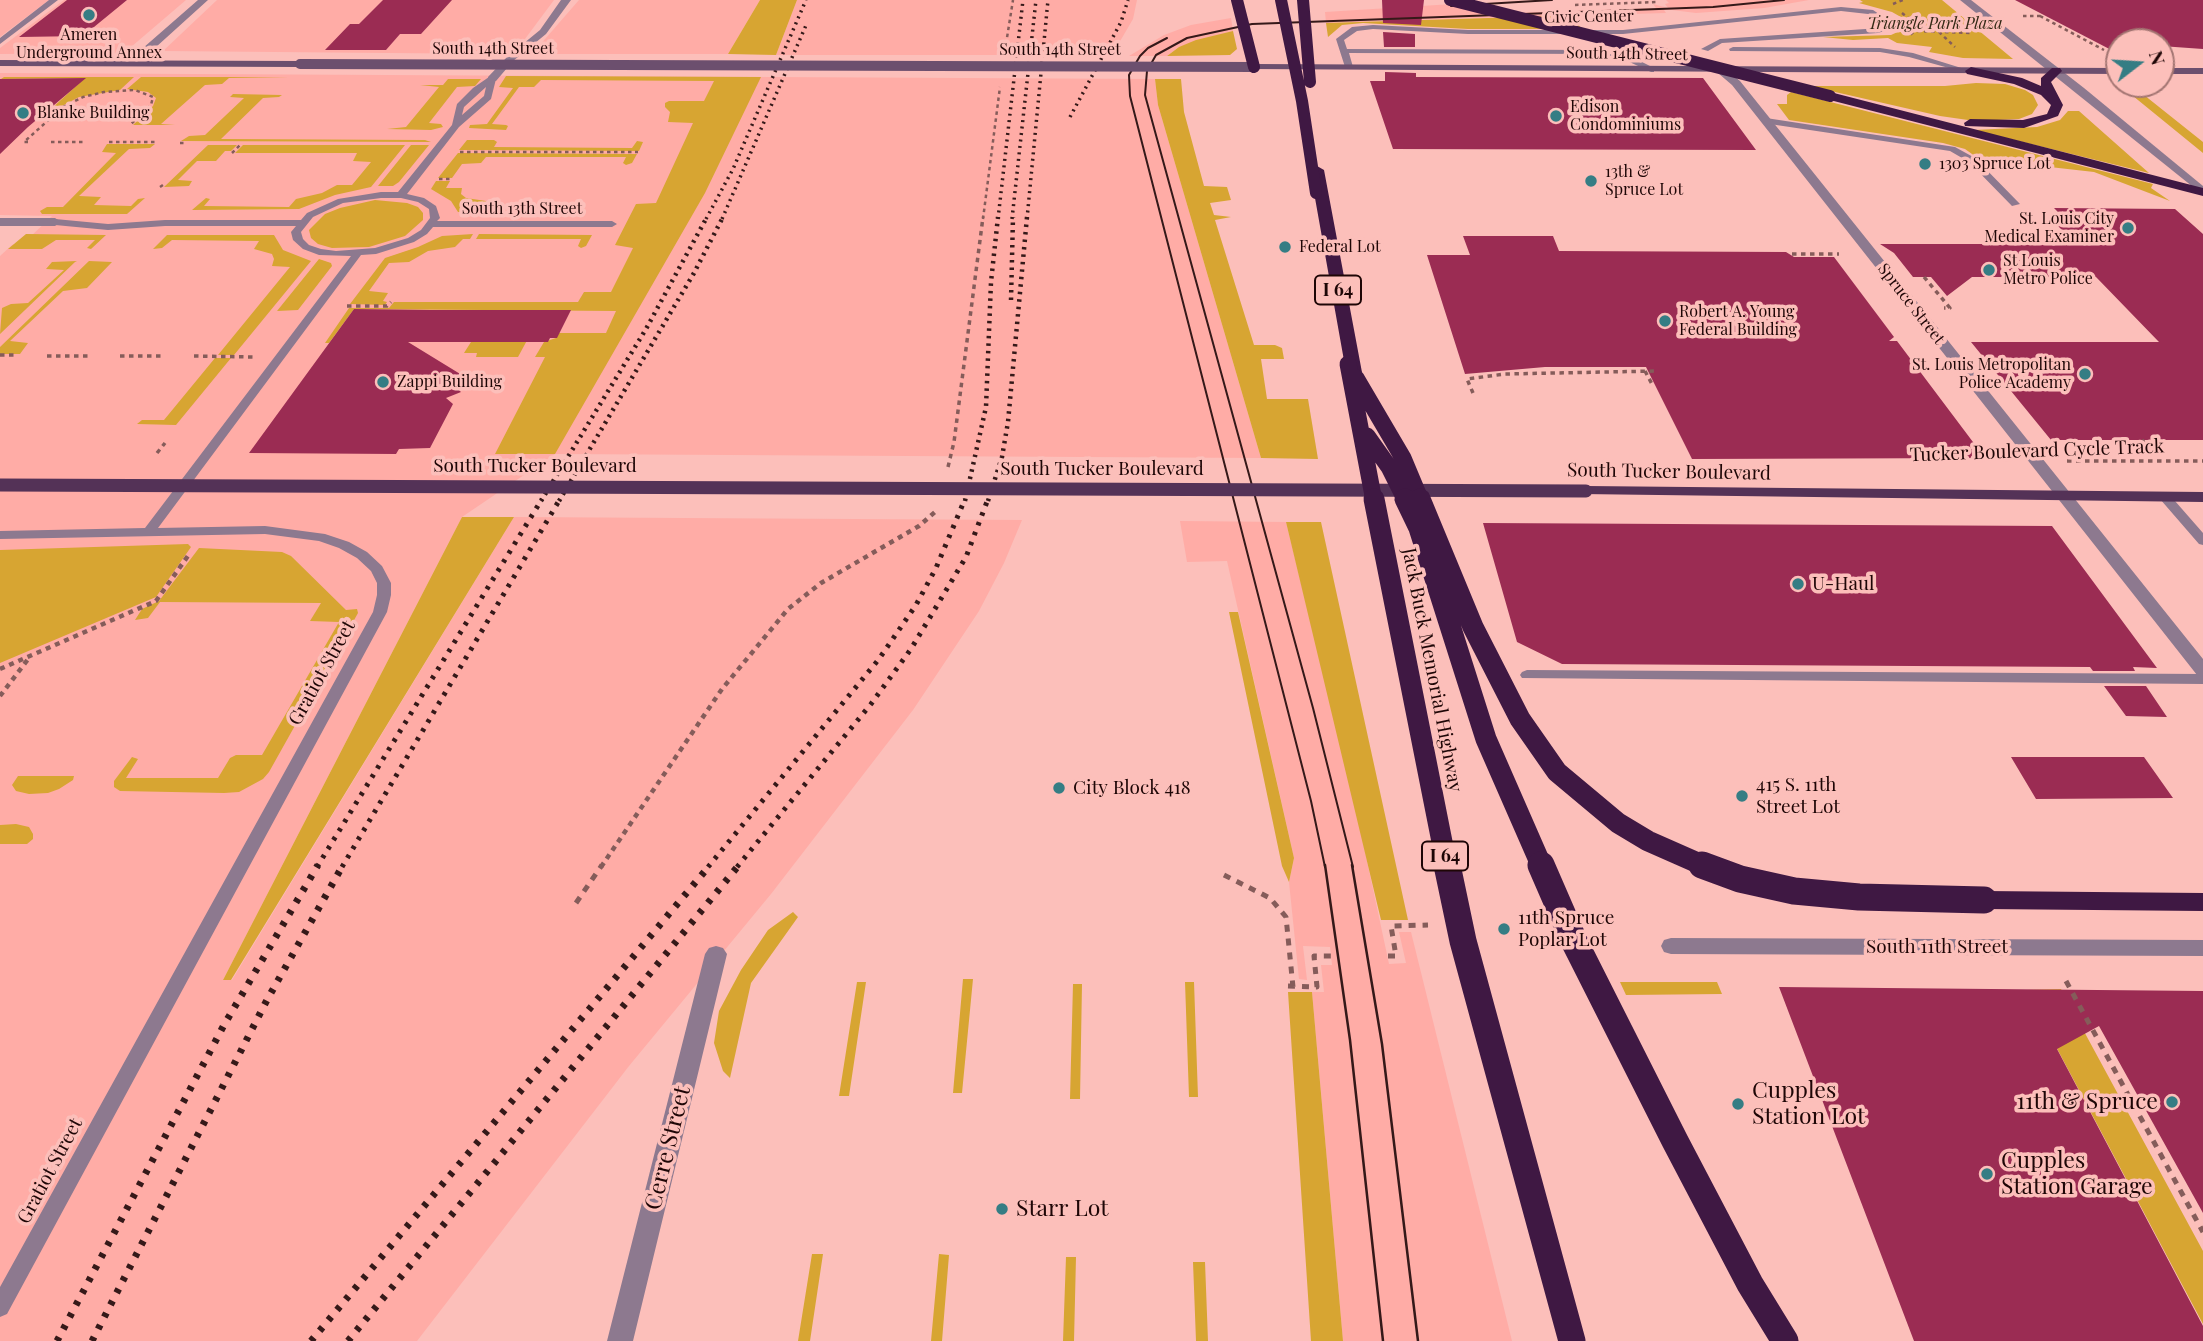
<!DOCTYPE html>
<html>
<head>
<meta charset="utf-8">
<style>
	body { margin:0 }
	#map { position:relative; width:2203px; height:1341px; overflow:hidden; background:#fcbfba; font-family:"Playfair Display",serif }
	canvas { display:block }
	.north { position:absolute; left:2105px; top:28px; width:70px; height:70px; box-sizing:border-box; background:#fcbfba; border:2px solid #a37572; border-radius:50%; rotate:73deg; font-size:19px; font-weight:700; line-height:28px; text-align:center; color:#1e0606 }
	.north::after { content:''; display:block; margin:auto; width:24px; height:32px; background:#357d84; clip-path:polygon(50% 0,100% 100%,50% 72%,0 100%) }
</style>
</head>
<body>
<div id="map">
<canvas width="2203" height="1341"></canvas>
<div class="north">N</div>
</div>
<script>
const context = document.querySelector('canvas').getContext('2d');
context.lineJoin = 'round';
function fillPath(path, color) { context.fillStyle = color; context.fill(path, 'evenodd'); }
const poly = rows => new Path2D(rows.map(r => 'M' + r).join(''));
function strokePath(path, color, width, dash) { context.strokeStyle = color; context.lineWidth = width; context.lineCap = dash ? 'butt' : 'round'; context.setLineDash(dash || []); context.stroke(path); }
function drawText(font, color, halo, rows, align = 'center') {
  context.font = font + ' "Playfair Display",serif'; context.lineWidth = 7; context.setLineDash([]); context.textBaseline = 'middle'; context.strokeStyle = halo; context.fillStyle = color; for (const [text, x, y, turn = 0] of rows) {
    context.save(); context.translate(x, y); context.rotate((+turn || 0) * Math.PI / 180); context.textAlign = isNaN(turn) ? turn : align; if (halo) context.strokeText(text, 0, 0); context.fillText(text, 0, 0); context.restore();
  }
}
const built = poly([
	[0,0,49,0,0,37],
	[64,0,186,0,124,53,0,54,0,48],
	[217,0,554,0,525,39,502,54,163,51],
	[579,0,760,0,728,54,532,54],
	[797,0,1137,0,1133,19,1112,55,776,55],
	[1666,0,1809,0,1764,8,1696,13,1672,10,1664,10,1666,13,1529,17,1512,13,1656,8,1653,4,1668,8,1665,4,1669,3],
	[1453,4,1502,17,1326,23,1325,12],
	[1231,18,1233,31,1179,47,1167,56,1129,56,1164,35,1191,25],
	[0,73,1155,79,1158,105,1261,458,555,454,462,517,223,980,232,980,514,517,1022,520,1004,563,979,611,913,710,771,894,629,1066,417,1341,0,1341,0,256,12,245,28,239,52,216,0,215],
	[1180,521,1286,522,1353,795,1389,964,1406,963,1399,932,1411,932,1512,1341,1343,1341,1312,992,1324,992,1321,965,1332,965,1330,947,1303,946,1307,980,1299,979,1289,882,1294,858,1227,561,1187,562]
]);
const green = poly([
	[760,0,797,0,776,55,728,54],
	[1860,0,1942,0,2013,59,1963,58,1929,52,1932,47,1897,43,1888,38,1853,40,1823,37,1891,35,1911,26,1908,21,1892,12,1859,3,1863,2],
	[1553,16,1561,21,1574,20,1582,29,1468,29,1363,23,1342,25,1328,37,1326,23],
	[1233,31,1237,49,1230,55,1167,56,1179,47,1196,40],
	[506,76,761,77,705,193,555,454,495,454,545,357,535,357,544,342,556,338,559,333,606,333,616,311,354,309,329,343,325,343,349,308,389,308,394,302,578,302,584,292,611,292,633,248,615,245,636,204,656,203,693,123,668,122,670,112,665,107,665,103,669,101,704,101,714,81,541,80,534,87,519,87,492,124,506,125,508,126,506,130,469,128,470,125,487,124,513,88,499,87],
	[4,77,134,77,120,90,79,97,60,107,46,120,39,120,85,78,1,79],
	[141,77,289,77,229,78,222,84,205,85,161,124,175,125,133,125,153,106,156,98,148,92,127,89],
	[448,79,481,79,475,86,457,87,429,123,441,124,443,127,431,130,387,129,406,127,439,87,420,85,443,85],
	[1155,79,1181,79,1184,112,1204,186,1227,187,1231,200,1210,203,1214,215,1231,217,1215,220,1254,345,1275,345,1282,348,1284,359,1261,359,1267,399,1308,399,1318,459,1261,458,1158,105],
	[1976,83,2005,84,2025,90,2033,95,2038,105,2032,114,2019,119,1975,121,1940,116,1809,86,1945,86],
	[2122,87,2139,91,2203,142,2203,153],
	[1791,92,2153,184,2151,188,2170,201,2094,172,1979,159,1965,149,1943,143,1789,120,1777,104,1787,104,1787,95],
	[233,94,282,95,279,97,263,98,221,139,425,140,431,142,181,141,189,136,205,135,244,98,230,97],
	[2068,111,2079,111,2149,173,1974,130,2037,127,2060,120],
	[467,140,494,140,497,142,494,147,632,148,637,141,643,142,639,151,459,150],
	[107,144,155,144,150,148,129,149,79,196,101,197,94,205,131,206,138,199,145,198,127,214,42,214,40,211,47,207,63,207,116,153,102,152],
	[208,145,237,145,231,151,225,151,216,161,197,161,178,180,192,181,189,186,164,187],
	[243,145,405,145,371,187,335,195,299,209,192,210,206,198,210,199,204,206,289,207,296,199,322,193,337,185,352,185,371,162,353,161,357,153,235,153],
	[411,145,429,145,399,182,393,186,378,186],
	[458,153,637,154,632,163,626,165,623,163,626,157,486,157,481,163,462,164,452,178,438,178],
	[436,181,450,181,446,188,462,188,461,194,466,198,486,201,483,209,490,210,487,213,458,212,451,201,431,189],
	[375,200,407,203,418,207,423,213,423,220,405,236,369,247,332,248,318,244,311,238,309,230,325,214,340,208],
	[26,234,106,235,91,249,87,248,95,240,56,240,42,249,8,249],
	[473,234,470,239,463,239,455,247,428,251,409,262,389,263,369,291,388,293,383,301,387,302,385,305,350,304,385,258,418,247,442,236],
	[479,234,592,235,586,246,581,248,578,246,581,239,476,239],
	[167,235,274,235,283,250,311,261,234,355,218,355,290,267,272,266,274,259,272,254,254,249,259,241,172,240,162,248,153,249],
	[319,259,331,263,332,266,298,310,277,311],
	[77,261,75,262,0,334,2,308,11,304,28,303,64,270,46,269,52,262],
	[89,261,112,262,87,288,63,291,10,341,28,343,20,354,0,354,0,347],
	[531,333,518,357,476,357,477,353,464,353,471,342],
	[215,358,231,358,176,425,137,424,142,420,164,420],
	[462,517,514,517,231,980,223,980],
	[1286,522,1321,522,1408,920,1381,920],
	[188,544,191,547,156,597,0,663,0,550],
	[199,548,282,552,291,556,346,610,357,609,358,613,269,772,263,779,239,792,224,793,120,791,114,787,114,781,132,757,138,759,126,778,218,778,230,758,236,755,262,755,339,622,310,621,321,603,160,602,148,618,135,620,142,609,159,601],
	[1229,612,1238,612,1294,858,1289,882,1282,866],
	[18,776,74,776,73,780,59,789,48,793,29,794,16,791,12,785],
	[16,824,29,827,33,834,33,839,27,844,0,844,0,825],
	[793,912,798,917,751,983,730,1078,723,1071,714,1043,719,1011,741,970,768,930],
	[963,979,973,979,962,1093,953,1093],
	[857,982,866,982,849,1096,839,1096],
	[1185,982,1194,982,1198,1097,1189,1097],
	[1620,982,1717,982,1722,994,1626,995],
	[1073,984,1082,984,1080,1099,1070,1099],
	[2061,989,2203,1251,2203,1324,2026,990],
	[1288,992,1312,992,1343,1341,1311,1341],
	[812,1254,823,1254,810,1341,798,1341],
	[939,1254,949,1255,942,1341,931,1341],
	[1066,1257,1076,1257,1074,1341,1063,1341],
	[1193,1262,1205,1262,1208,1341,1196,1341]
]);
const building = poly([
	[67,0,127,0,83,36,19,37],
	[383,0,452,0,421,34,400,34,386,50,325,50,350,24,359,24],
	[1382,0,1424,0,1421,25,1383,23],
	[2015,0,2203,0,2203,49,2161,46,2161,42,2119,42,2119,54],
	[1383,32,1415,34,1415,47,1384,47],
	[1385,72,1416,73,1416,77,1703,78,1756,150,1393,149,1370,81,1385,81],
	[86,78,28,127,0,154,0,79],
	[2054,208,2175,209,2203,234,2203,440,2051,440,1971,342,2159,342,2096,277,1972,277,1947,296,1931,277,1913,277,1894,253,1880,244,2066,244,2063,241,2073,241,2054,222,2068,222],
	[1463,236,1553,236,1559,251,1786,252,1794,257,1834,257,1894,337,1889,341,1897,341,1985,458,1692,459,1646,367,1545,367,1465,374,1427,255,1470,255],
	[354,309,430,310,571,310,557,338,550,338,548,342,408,342,470,380,455,386,461,392,446,398,453,404,430,448,399,449,396,454,249,453],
	[1483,523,2052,526,2157,668,2133,667,2135,671,2093,671,2090,667,1562,664,1517,642],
	[2104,686,2146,686,2167,717,2126,716],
	[2011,757,2144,757,2173,798,2036,799],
	[1779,987,2203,991,2203,1213,2099,1026,2057,1049,2203,1326,2203,1341,1914,1341]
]);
const pathFar3 = poly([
	[1893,4,1903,0],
	[1575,5,1658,2],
	[1902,13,1916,24,1917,29,1910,35],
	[2023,16,2042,16],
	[2040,16,2104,50],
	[1917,31,1971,33],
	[1939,32,1955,47],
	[1006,44,1013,0],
	[2131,87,2145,91],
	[28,142,24,142,63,107,83,97,104,92,135,90,153,97,151,105,131,124],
	[51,142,85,142],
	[109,142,157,142],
	[180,143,184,143],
	[460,152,638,152],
	[232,153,240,145],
	[439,179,451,179],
	[160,187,163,185],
	[983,219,1000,87]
]);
const pathFar2 = poly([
	[1792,254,1839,254],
	[1924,277,1950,308,1944,308],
	[347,306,387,306,391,302],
	[0,355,18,355],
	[47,356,91,356],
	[120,356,164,356],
	[194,356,253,357],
	[1645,371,1653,386],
	[1473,393,1467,379,1505,374,1656,371],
	[2142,440,2150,449],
	[157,453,165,443],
	[2067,461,2203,461],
	[948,467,954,442,983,217]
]);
const pathFar1 = poly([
	[0,669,156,601,190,553],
	[0,696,29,658],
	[601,867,722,689,788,609,821,583,919,526,935,512]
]);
const path = poly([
	[1224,875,1270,898,1286,917,1293,987],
	[576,903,602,865],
	[1388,956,1396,956,1391,926,1428,925],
	[2066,981,2203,1232],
	[1288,986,1317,987,1314,956,1331,956]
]);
const service = poly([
	[49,0,58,0,0,44,0,38,49,0],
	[1841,7,1873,10,1888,20,1887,30,1878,33,1722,43,1708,51,1701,49,1720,39,1880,28,1881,23,1868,14,1841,11,1623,34,1468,34,1373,29,1357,31,1344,40,1347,49,1595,50,1628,55,1654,68,1654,72,1651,72,1623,59,1595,54,1349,53,1353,67,1349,69,1345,67,1336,39,1352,27,1373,25,1468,30,1623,30,1841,7],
	[1733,47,1880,48,1913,53,1971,71,1967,73,1909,57,1880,52,1730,51,1729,49,1733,47],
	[489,77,496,79,491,99,459,127,407,194,424,198,436,206,440,218,437,221,612,221,617,224,612,227,433,227,427,234,414,242,376,254,361,255,158,528,265,526,325,534,349,542,367,552,382,566,391,583,391,595,387,612,7,1314,0,1317,0,1287,373,612,377,595,377,583,371,571,357,558,339,548,319,541,265,534,0,539,0,531,145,528,351,256,319,255,303,249,293,240,291,232,296,226,165,226,108,230,55,225,50,222,55,219,108,224,165,220,301,220,307,213,338,199,381,192,398,192,452,125,457,104,473,88,489,77],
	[486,87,484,96,462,115,464,107,486,87],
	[381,198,401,198,418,202,429,209,430,218,421,230,408,238,375,248,336,251,321,249,309,245,303,239,301,232,313,217,343,203,381,198],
	[1766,118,1955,147,1975,158,2020,204,2012,206,1969,162,1950,151,1763,123,1762,121,1766,118],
	[2164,492,2168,493,2203,533,2203,545,2199,544,2160,499,2158,496,2164,492],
	[1527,670,2203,674,2203,684,1522,678,1520,675,1522,672,1527,670]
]);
const minor = poly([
	[198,0,208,0,135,66,127,66,127,62,198,0],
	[561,0,571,0,546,34,513,61,496,81,488,81,488,77,507,57,540,30,561,0],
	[1718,69,1726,69,1740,81,2203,659,2203,677,2197,675,1732,85,1718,73,1718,69],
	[0,218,55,218,61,222,55,226,0,226,0,218],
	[1671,938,2203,940,2203,956,1671,954,1664,952,1661,946,1664,940,1671,938],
	[716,946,723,948,727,954,633,1341,607,1341,705,954,709,948,716,946]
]);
const tertiary = poly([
	[1960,0,1971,0,2084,88,2203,186,2203,195,1960,0]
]);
const secondary = poly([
	[0,60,300,61,305,64,300,67,0,66,0,60],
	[1254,64,2119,68,2119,74,1250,69,1249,67,1254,64],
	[2161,68,2203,68,2203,74,2161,74,2161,68]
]);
const primary = poly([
	[1586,486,2203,492,2203,502,1581,494,1578,491,1586,486]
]);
const motorway = poly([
	[1971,67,2022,78,2041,86,2041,78,2052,68,2060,68,2062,71,2051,82,2063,105,2058,116,2024,128,1965,126,1964,123,1970,119,2023,120,2047,114,2051,105,2041,95,2014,84,1967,74,1965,71,1971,67],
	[1830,92,2203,188,2203,196,1826,99,1826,93,1830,92],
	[1317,166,1324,170,1364,383,1356,388,1348,383,1310,170,1317,166],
	[1984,891,2203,893,2203,911,1984,909,1975,907,1972,900,1975,893,1984,891]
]);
const tramFar1 = poly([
	[1451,6,1552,0],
	[1167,38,1148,48,1140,56,1129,75,1130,96,1311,801,1325,867],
	[1353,867,1313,708,1145,95,1147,71,1156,55,1187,38,1252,24,1713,7,1784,0]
]);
const tram = poly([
	[1325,865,1350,1040,1383,1341],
	[1352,865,1382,1044,1418,1341]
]);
const railFar3 = poly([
	[1070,117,1121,22,1128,0],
	[706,219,733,169,806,0],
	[722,219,807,23],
	[998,219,1023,0],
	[1012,219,1036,0],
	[1027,219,1048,0]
]);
const railFar2 = poly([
	[1011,300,1013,217],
	[541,501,646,329,707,217],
	[559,501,694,273,723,217],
	[965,501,986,407,991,282,998,217],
	[988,501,1002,457,1008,422,1027,217]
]);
const railFar1 = poly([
	[317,867,542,499],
	[342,867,560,499],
	[708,867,879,659,916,605,936,568,965,499],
	[737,867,871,704,911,649,966,557,988,499]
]);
const rail = poly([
	[57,1341,224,1025,318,865],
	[92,1341,267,1000,343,865],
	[311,1341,710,865],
	[348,1341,739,865]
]);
const secondaryBridge = poly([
	[300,64,1254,67]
]);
const primaryBridge = poly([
	[0,485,1586,491]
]);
const motorwayBridgeFar3 = poly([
	[1237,0,1254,67],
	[1281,0,1302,101,1316,193],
	[1303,0,1310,82],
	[1450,0,1830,96]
]);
const motorwayBridgeFar2 = poly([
	[1348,364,1374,501],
	[1356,378,1403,458,1421,501],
	[1367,436,1389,467,1406,501]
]);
const motorwayBridgeFar1 = poly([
	[1374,499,1447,867],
	[1405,499,1419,528,1486,739,1542,867],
	[1420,499,1473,627,1520,719,1557,772,1618,823,1648,841,1707,867]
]);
const motorwayBridge = poly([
	[1447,865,1463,941,1572,1341],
	[1541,865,1574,941,1675,1141,1750,1284,1785,1341],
	[1702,865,1740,879,1794,891,1859,897,1984,900]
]);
const markers = [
	[89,15,7,"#357d84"],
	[23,113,7,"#357d84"],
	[1556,116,7,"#357d84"],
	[1925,164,7,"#357d84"],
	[1591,181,7,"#357d84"],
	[2128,228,7,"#357d84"],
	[1285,247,7,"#357d84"],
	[1989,270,7,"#357d84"],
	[1665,321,7,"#357d84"],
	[2085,374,7,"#357d84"],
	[383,382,7,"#357d84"],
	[1798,584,7,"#357d84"],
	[1059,788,7,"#357d84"],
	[1742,796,7,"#357d84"],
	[1504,929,7,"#357d84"],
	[2172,1102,7,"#357d84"],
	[1738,1104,7,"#357d84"],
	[1987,1174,7,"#357d84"],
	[1002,1209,7,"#357d84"]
];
const farStreetnames = [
	["Civic Center",1589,17,-1],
	["South 14th Street",493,49],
	["South 14th Street",1060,50],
	["South 14th Street",1627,54,1],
	["South 13th Street",522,209],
	["Spruce Street",1911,304,52]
];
const farParknames = [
	["Triangle Park Plaza",1935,24]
];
const farPoinames = [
	["Ameren",89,35,"center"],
	["Underground Annex",89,53,"center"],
	["Edison",1570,107],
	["Condominiums",1570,125],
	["Blanke Building",37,113],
	["1303 Spruce Lot",1939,164],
	["13th &",1605,172],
	["Spruce Lot",1605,190],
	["St. Louis City",2114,219,"right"],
	["Medical Examiner",2114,237,"right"],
	["Federal Lot",1299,247],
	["St Louis",2003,261],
	["Metro Police",2003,279],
	["Robert A. Young",1679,312],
	["Federal Building",1679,330],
	["St. Louis Metropolitan",2071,365,"right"],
	["Police Academy",2071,383,"right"],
	["Zappi Building",397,382]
];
const shields = [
	[1338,290,46],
	[1445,856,46]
];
const shieldNames = [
	["I 64",1338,290],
	["I 64",1445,856]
];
const streetNames = [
	["Tucker Boulevard Cycle Track",2037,451,-2],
	["South Tucker Boulevard",535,466],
	["South Tucker Boulevard",1102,469],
	["South Tucker Boulevard",1669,472,1],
	["Jack Buck Memorial Highway",1432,670,79],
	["Gratiot Street",322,673,-61],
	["South 11th Street",1937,947],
	["Gratiot Street",50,1171,-62]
];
const poiNames = [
	["U-Haul",1812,584],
	["415 S. 11th",1756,785],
	["Street Lot",1756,807],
	["City Block 418",1073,788],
	["11th Spruce",1518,918],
	["Poplar Lot",1518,940]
];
const nearPoinames = [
	["Cupples",1752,1091],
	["Station Lot",1752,1117],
	["11th & Spruce",2158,1102,"right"],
	["Cupples",2001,1161],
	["Station Garage",2001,1187],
	["Starr Lot",1016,1209]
];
const nearStreetnames = [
	["Cerre Street",668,1148,-76]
];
fillPath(built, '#ffaca6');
fillPath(green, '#d7a532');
fillPath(building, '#9b2c53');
strokePath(pathFar3, '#855c5a', 2.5, [3.5, 3.5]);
strokePath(pathFar2, '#855c5a', 3.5, [4.5, 4.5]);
strokePath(pathFar1, '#855c5a', 4.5, [5, 5]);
strokePath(path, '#855c5a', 5, [7, 7]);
fillPath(service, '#8d798f');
fillPath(minor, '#8d798f');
fillPath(tertiary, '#8d798f');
fillPath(secondary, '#6c4f6e');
fillPath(primary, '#543257');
fillPath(motorway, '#3f1843');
strokePath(tramFar1, '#351919', 2);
strokePath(tram, '#351919', 2.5);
strokePath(railFar3, '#351919', 3.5, [2, 4.5]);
strokePath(railFar2, '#351919', 4.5, [2.5, 5]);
strokePath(railFar1, '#351919', 5, [3.5, 7]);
strokePath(rail, '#351919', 7, [4.5, 9]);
strokePath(secondaryBridge, '#6c4f6e', 10);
strokePath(primaryBridge, '#543257', 13);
strokePath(motorwayBridgeFar3, '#3f1843', 12);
strokePath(motorwayBridgeFar2, '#3f1843', 17);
strokePath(motorwayBridgeFar1, '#3f1843', 21);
strokePath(motorwayBridge, '#3f1843', 27);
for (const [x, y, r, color] of markers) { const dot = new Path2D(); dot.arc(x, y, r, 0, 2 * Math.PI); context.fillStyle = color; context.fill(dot); strokePath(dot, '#fcbfba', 2.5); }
drawText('16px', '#1e0606', '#fcbfba', farStreetnames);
drawText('italic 16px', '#332915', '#fcbfba', farParknames);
drawText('16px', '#1e0606', '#fcbfba', farPoinames, 'left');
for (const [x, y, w] of shields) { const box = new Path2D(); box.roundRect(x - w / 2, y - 14.5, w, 29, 5); context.fillStyle = '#fcbfba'; context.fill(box); strokePath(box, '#1e0606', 2); }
drawText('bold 18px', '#1e0606', null, shieldNames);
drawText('19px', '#1e0606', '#fcbfba', streetNames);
drawText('19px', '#1e0606', '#fcbfba', poiNames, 'left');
drawText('23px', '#1e0606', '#fcbfba', nearPoinames, 'left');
drawText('23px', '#1e0606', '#fcbfba', nearStreetnames);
</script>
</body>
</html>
